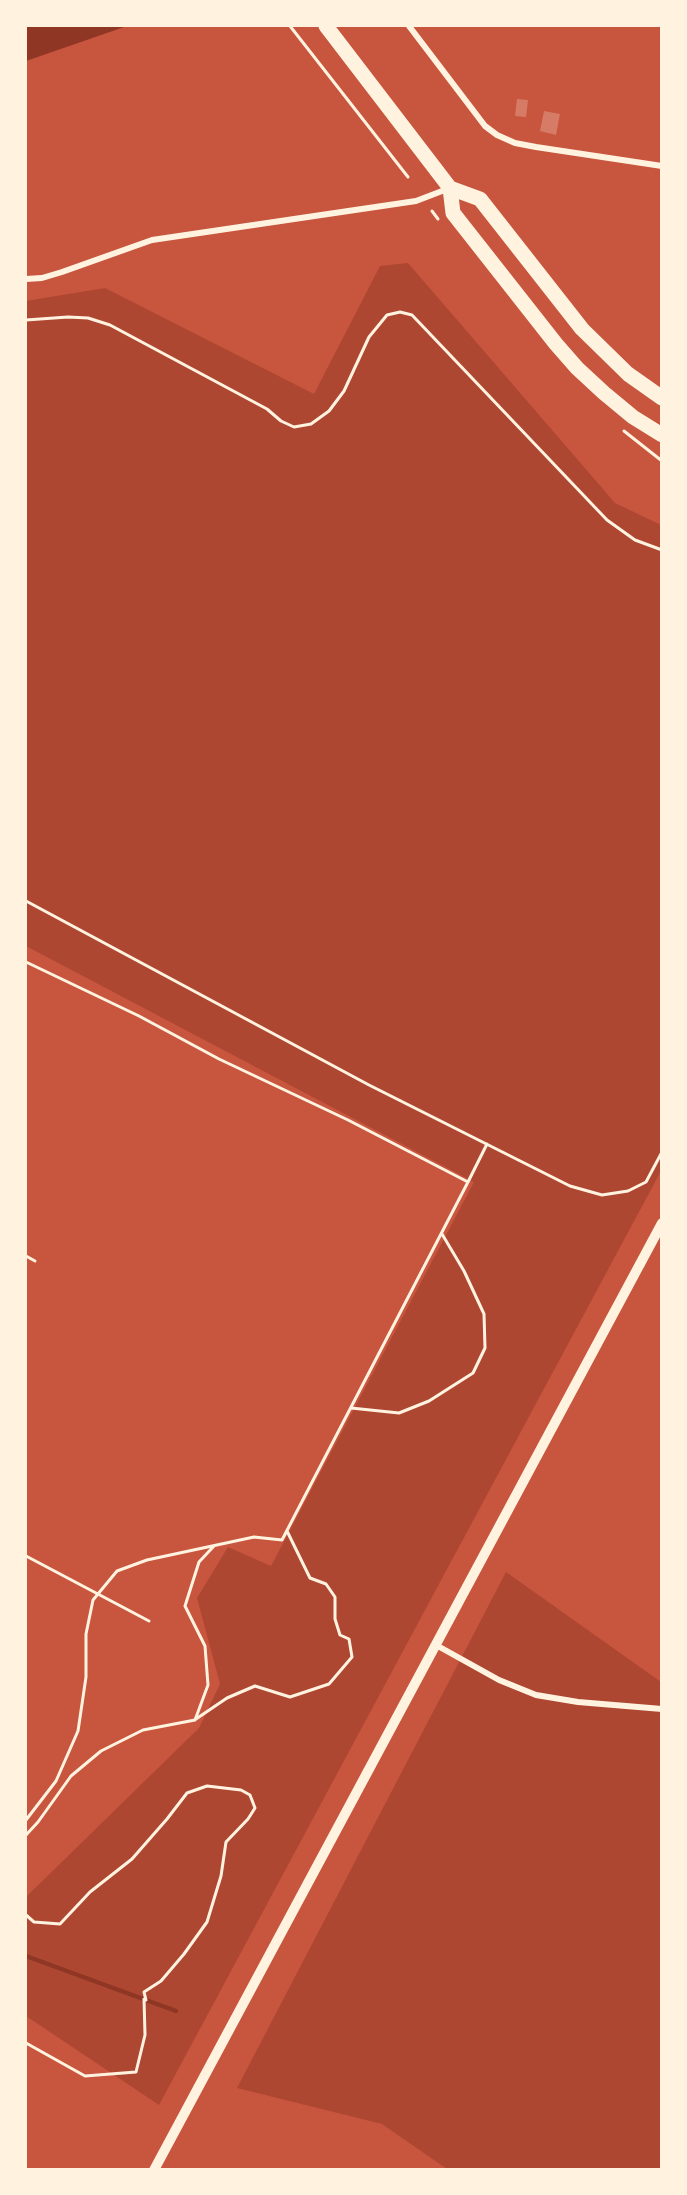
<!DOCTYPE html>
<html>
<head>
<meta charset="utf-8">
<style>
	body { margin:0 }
	#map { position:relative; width:687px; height:2195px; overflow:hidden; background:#c8553d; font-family:"Fira Sans",sans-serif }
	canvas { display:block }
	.frame { position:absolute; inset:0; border:27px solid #fff3e0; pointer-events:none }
</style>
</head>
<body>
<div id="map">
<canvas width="687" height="2195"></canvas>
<div class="frame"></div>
</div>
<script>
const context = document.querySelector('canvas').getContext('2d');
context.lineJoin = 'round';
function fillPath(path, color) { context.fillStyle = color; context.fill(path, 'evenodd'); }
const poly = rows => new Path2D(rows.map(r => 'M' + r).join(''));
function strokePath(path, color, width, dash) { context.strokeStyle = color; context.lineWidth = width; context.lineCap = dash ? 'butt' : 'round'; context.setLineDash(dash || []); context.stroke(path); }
const green = poly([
	[408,263,615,503,661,525,661,1171,159,2105,26,2016,26,1897,199,1728,220,1684,197,1598,228,1547,271,1566,474,1182,26,946,26,301,105,288,314,394,380,266],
	[506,1572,661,1682,661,2169,447,2169,382,2124,237,2088]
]);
const water = poly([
	[26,26,127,26,26,61]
]);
const stream = poly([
	[26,1956,176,2011]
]);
const building = poly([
	[517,99,528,100,526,117,515,116],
	[544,111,560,114,556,135,540,131]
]);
const path = poly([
	[290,26,408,177],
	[432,211,438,219],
	[26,320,68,317,88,318,110,325,267,409,281,421,294,427,311,424,329,411,344,391,369,337,387,315,400,312,412,315,607,520,635,540,662,550],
	[624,431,662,461],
	[26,901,369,1085,570,1186,602,1195,628,1191,646,1182,662,1152],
	[26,962,139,1016,219,1059,348,1120,468,1182,282,1540,254,1537,147,1560,117,1571,93,1600,86,1634,86,1677,78,1731,56,1781,26,1820],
	[468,1182,487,1144],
	[26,1256,35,1261],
	[351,1408,399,1413,429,1401,473,1373,485,1348,484,1314,464,1271,442,1234],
	[26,1556,149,1621],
	[196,1719,227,1698,255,1686,290,1697,329,1684,352,1657,349,1639,340,1635,335,1619,335,1597,326,1584,310,1578,287,1531],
	[26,1835,38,1822,71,1776,101,1751,143,1730,195,1720,208,1685,205,1646,185,1606,199,1562,214,1546],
	[26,1915,34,1922,60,1924,90,1892,132,1859,167,1819,187,1793,207,1786,241,1790,250,1795,255,1808,248,1819,226,1842,221,1876,207,1922,184,1954,161,1981,144,1992,146,2000],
	[26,2043,85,2076,136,2072,145,2035,144,1999]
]);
const minor = poly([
	[409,26,485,126,497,135,515,143,536,147,662,166],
	[26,279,42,278,62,272,152,240,416,201,450,188],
	[436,1645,499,1680,536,1695,578,1702,662,1709]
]);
const tertiary = poly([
	[154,2170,662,1223]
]);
const primary = poly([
	[326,26,450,188,480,199,582,329,628,374,662,398],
	[450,188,453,213,556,344,577,368,604,393,633,417,662,435]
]);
fillPath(green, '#ae4732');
fillPath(water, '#8f3625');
strokePath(stream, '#8f3625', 4.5);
fillPath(building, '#d67c66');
strokePath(path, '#fff3e0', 3);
strokePath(minor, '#fff3e0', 6);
strokePath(tertiary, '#fff3e0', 10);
strokePath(primary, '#fff3e0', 15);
</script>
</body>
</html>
